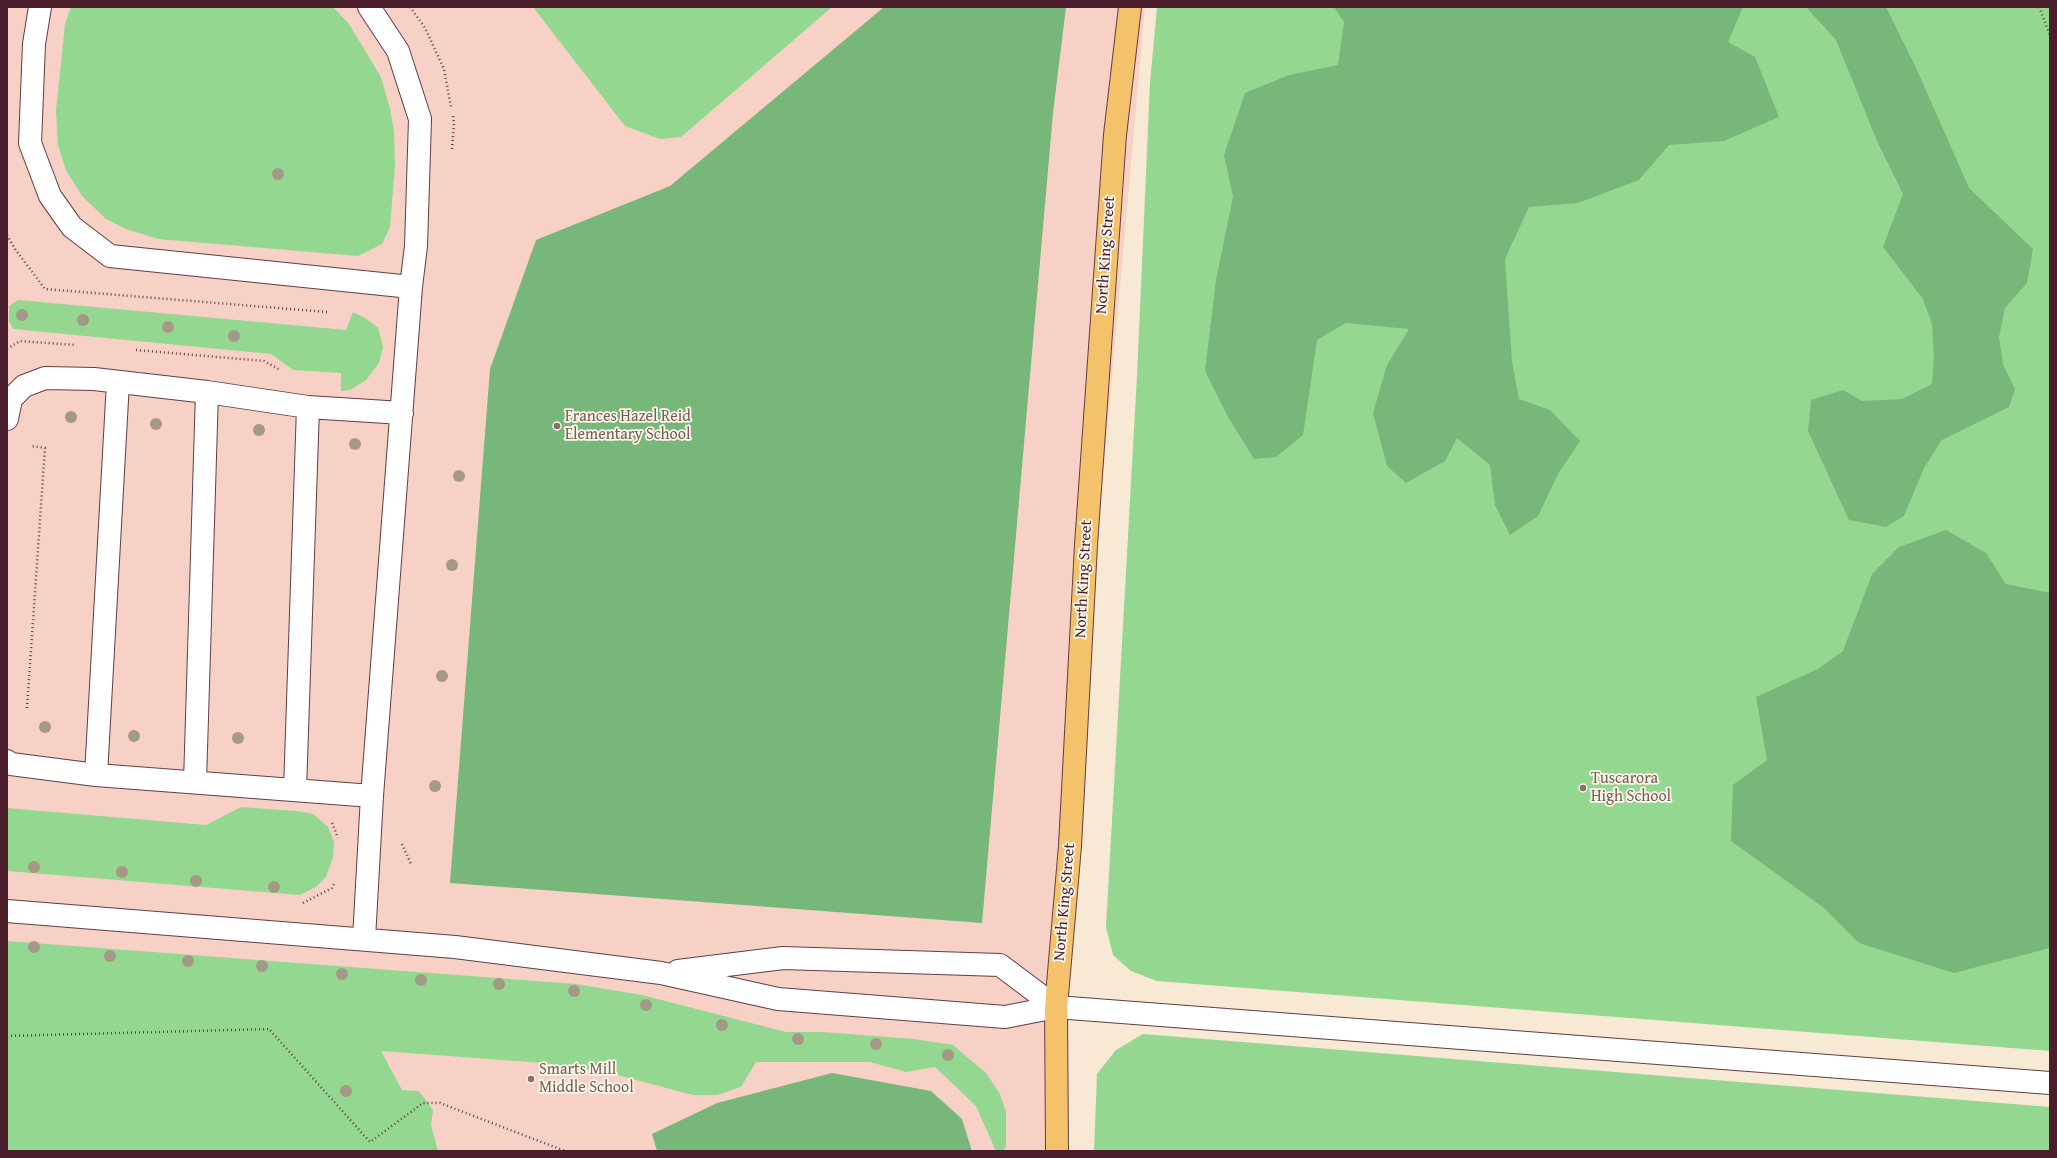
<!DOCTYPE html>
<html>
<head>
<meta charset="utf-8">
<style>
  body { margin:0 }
  #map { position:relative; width:2057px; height:1158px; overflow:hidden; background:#f7e9d3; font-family:"Gentium Book Plus",serif }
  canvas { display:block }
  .frame { position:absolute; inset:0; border:8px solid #4a1f2b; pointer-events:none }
</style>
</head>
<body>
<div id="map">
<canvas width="2057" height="1158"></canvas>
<div class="frame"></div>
</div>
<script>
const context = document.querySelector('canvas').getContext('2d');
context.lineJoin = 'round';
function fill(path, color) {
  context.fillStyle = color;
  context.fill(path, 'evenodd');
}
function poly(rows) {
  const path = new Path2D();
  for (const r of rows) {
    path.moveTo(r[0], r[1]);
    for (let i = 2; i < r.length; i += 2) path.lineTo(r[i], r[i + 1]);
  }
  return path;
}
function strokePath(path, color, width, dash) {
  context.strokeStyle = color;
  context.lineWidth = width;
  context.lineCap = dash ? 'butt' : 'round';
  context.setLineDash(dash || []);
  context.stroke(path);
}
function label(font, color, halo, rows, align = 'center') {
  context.font = font + ' "Gentium Book Plus",serif';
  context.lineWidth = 3.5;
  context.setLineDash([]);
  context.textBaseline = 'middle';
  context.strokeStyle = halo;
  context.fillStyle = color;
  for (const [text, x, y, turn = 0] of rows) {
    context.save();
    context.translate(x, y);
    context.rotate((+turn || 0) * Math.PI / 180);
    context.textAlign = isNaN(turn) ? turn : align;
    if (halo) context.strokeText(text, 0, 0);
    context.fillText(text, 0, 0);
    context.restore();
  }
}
const built = poly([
  [7,7,1145,7,1070,846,1054,1151,7,1151]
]);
const green = poly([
  [71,7,333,7,349,24,381,77,390,109,394,131,395,165,390,227,382,244,358,256,158,239,126,229,106,219,82,196,66,170,58,145,56,111,65,24],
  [533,7,832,7,681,137,660,139,625,126],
  [1157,7,2050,7,2050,1051,1157,981,1131,971,1113,955,1106,927,1137,376,1150,83],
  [18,300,346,330,353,312,365,318,378,328,383,347,379,363,366,380,350,390,341,391,341,373,293,370,271,354,13,329,9,321,9,306],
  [241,807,296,811,313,814,328,827,334,842,333,857,326,877,316,887,300,895,7,871,7,808,206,825],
  [7,941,576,984,642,995,786,1032,822,1032,914,1039,953,1045,986,1073,1000,1094,1006,1112,1006,1146,1004,1151,996,1151,976,1106,935,1067,906,1072,870,1062,756,1062,741,1087,717,1095,693,1095,602,1071,543,1063,381,1051,402,1090,419,1091,433,1110,431,1125,438,1151,7,1151],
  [1143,1034,2050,1107,2050,1151,1094,1151,1097,1074,1116,1050]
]);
const forest = poly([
  [884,7,1066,7,1053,113,982,923,450,883,490,369,536,240,670,186],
  [1334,7,1743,7,1728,42,1755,57,1779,117,1724,141,1669,145,1639,180,1578,203,1529,207,1505,259,1512,362,1519,399,1550,410,1580,441,1558,474,1538,516,1510,535,1495,505,1490,465,1457,438,1445,461,1406,483,1387,466,1373,413,1387,365,1409,329,1346,323,1317,340,1303,435,1276,457,1254,459,1228,417,1205,371,1216,280,1233,197,1224,155,1245,93,1289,75,1338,65,1344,22],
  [1806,7,1886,7,1917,70,1969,188,2033,249,2027,283,2005,308,1999,337,2003,364,2015,389,2009,407,1942,440,1924,468,1904,516,1886,527,1849,520,1808,431,1811,400,1843,390,1862,401,1902,399,1932,384,1934,357,1932,324,1923,299,1883,247,1903,194,1877,141,1836,40],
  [1946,530,1986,553,2006,584,2050,593,2050,948,1954,973,1859,943,1824,908,1731,841,1733,785,1767,760,1756,697,1818,669,1843,651,1872,574,1899,547],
  [832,1073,931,1091,962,1119,972,1151,657,1151,652,1134,717,1103]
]);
const path = poly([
  [410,7,425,28,444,69,451,107],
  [2039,7,2050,35],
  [452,149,454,123,453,116],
  [7,235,15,249,45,289,327,312],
  [7,349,20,341,75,345],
  [136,350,264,361,280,370],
  [27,708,45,448,31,446],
  [332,823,338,838],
  [402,844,411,864],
  [303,903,332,888,335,882],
  [7,1036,269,1029,370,1142,423,1103,440,1103,565,1151]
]);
const service = poly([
  [40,7,34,44,30,143,50,196,72,227,110,256,411,287],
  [7,419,11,399,24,386,45,378,94,379,207,392,308,407,402,413],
  [7,761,11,764,96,775,372,796],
  [96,775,118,382],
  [195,782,207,392],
  [295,790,308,407],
  [7,911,455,947,661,973,778,999,1005,1017,1056,1007,2050,1083],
  [364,939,372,796,411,287,416,246,420,119,398,51,369,7],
  [678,971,783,958,1000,965,1056,1007]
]);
const primary = poly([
  [1057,1151,1056,1007,1070,846,1086,545,1115,135,1130,7]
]);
const trees = [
  [278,174],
  [22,315],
  [83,320],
  [168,327],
  [234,336],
  [71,417],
  [156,424],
  [259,430],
  [355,444],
  [459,476],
  [452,565],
  [442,676],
  [45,727],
  [134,736],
  [238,738],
  [435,786],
  [34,867],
  [122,872],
  [196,881],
  [274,887],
  [34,947],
  [110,956],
  [188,961],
  [262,966],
  [342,974],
  [421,980],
  [499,984],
  [574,991],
  [646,1005],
  [722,1025],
  [798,1039],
  [876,1044],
  [948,1055],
  [346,1091]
];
const markers = [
  [557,426,4,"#8d6e63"],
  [1583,788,4,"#8d6e63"],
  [531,1079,4,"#8d6e63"]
];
const streetNames = [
  ["North King Street",1106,255,-86],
  ["North King Street",1084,579,-87],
  ["North King Street",1065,902,-85]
];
const educationNames = [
  ["Frances Hazel Reid",565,417],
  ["Elementary School",565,435],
  ["Tuscarora",1591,779],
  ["High School",1591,797],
  ["Smarts Mill",539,1070],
  ["Middle School",539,1088]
];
fill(built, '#f7d1c6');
fill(green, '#94d790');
fill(forest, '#77b87a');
strokePath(service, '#643d44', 24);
strokePath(primary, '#643d44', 24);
strokePath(path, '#643d44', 2.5, [1, 3]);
strokePath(service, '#fff', 22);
strokePath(primary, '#f3c26a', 22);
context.fillStyle = '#a49887';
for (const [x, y] of trees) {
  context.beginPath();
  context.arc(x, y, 6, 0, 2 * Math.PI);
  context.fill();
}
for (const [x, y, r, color] of markers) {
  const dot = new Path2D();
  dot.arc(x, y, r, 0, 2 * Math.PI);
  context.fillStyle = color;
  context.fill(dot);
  strokePath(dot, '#fbf7ec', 1.5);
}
label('16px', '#4a1f2b', '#fbf7ec', streetNames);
label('16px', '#785e54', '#fbf7ec', educationNames, 'left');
</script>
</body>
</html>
